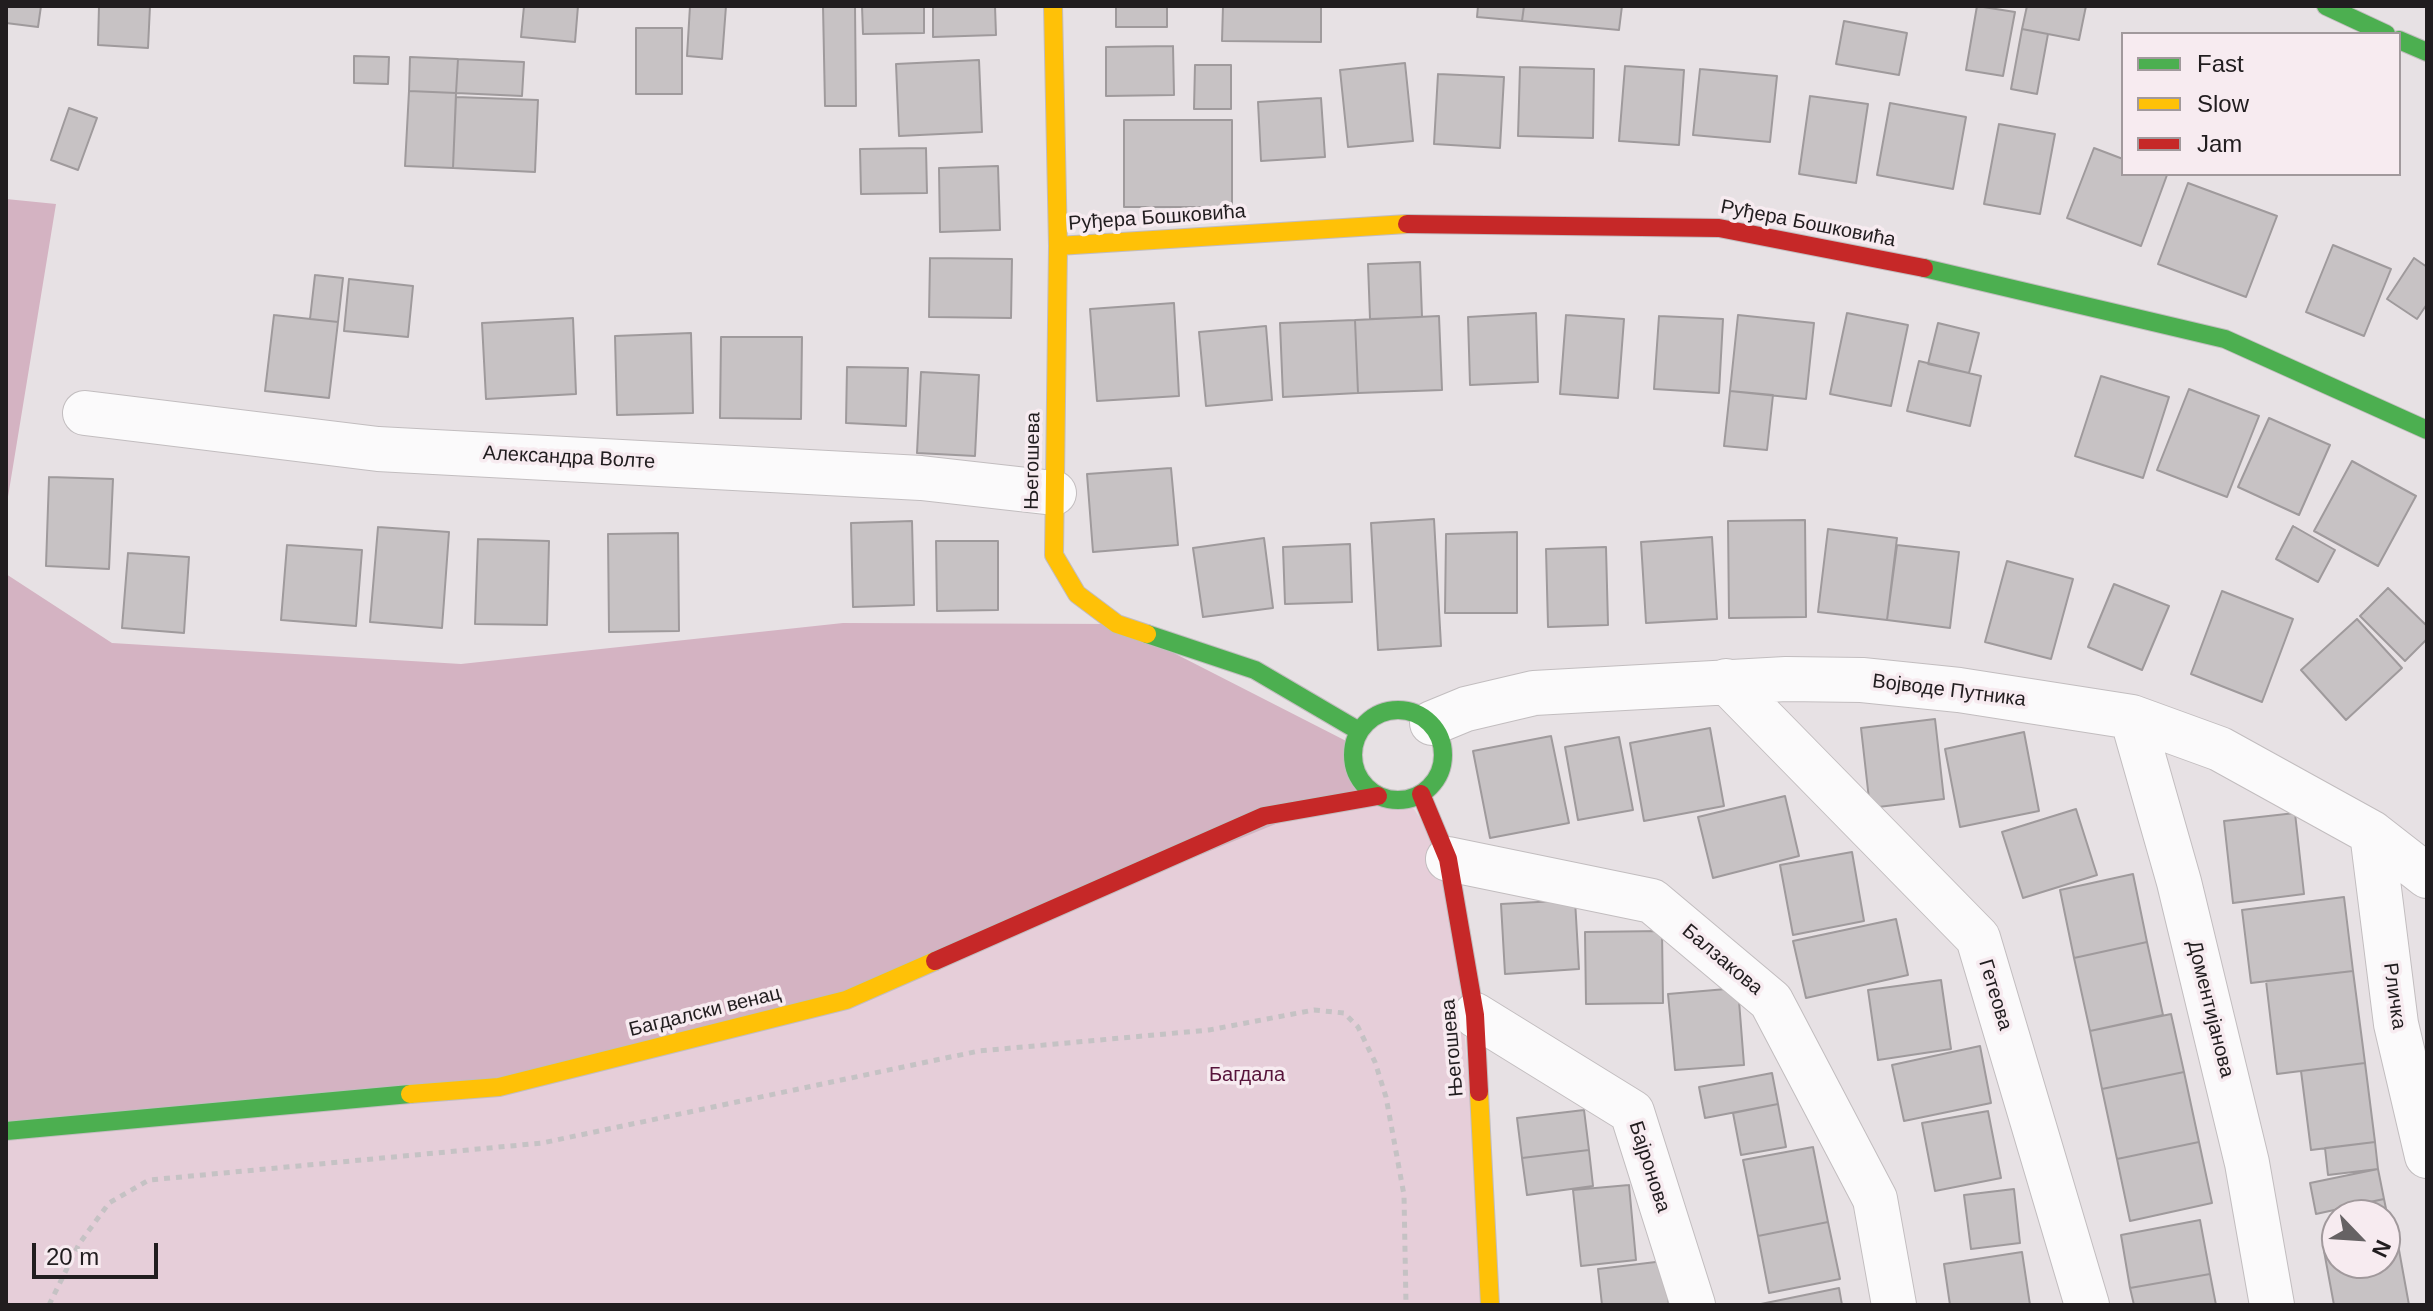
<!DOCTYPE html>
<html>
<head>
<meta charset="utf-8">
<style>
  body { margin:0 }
  #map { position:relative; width:2433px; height:1311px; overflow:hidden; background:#e7e1e4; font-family:Helvetica,sans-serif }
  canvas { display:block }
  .frame { position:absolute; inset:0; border:8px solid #211d1f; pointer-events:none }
  .legend { position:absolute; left:2121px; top:32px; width:280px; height:144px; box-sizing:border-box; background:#f7ebf0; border:2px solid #a1999c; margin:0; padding:10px 14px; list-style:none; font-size:24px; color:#211d1f }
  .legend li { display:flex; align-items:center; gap:16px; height:40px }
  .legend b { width:40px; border:2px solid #a1999c }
  .north { position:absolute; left:2321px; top:1199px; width:80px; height:80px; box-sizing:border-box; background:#f7ebf0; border:2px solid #a1999c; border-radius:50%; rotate:115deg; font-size:22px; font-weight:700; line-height:32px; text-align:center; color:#211d1f }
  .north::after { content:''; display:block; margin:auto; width:28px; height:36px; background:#666264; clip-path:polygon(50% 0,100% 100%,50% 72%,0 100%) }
  .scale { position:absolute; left:32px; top:1243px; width:126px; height:36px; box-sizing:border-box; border:4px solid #211d1f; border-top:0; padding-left:10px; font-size:24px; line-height:28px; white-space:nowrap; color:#211d1f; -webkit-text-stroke:6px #f7ebf0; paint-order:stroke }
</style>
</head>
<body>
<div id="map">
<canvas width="2433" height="1311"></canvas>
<div class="frame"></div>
<ul class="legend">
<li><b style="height:10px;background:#4caf50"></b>Fast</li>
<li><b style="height:10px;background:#ffc107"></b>Slow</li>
<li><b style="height:10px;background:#c62828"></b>Jam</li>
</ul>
<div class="north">N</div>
<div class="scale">20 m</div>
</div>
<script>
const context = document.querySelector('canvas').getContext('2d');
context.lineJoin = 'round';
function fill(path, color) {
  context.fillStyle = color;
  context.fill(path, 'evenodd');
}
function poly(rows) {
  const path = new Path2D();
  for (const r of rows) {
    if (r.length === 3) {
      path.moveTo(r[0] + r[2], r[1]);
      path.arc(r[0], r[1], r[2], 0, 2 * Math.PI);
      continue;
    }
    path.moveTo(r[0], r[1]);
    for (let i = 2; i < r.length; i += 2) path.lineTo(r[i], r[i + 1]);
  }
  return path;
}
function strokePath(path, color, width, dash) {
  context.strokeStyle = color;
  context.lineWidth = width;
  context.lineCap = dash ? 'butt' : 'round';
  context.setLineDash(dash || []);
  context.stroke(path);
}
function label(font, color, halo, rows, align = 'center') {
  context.font = font + ' Helvetica,sans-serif';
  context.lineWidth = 7;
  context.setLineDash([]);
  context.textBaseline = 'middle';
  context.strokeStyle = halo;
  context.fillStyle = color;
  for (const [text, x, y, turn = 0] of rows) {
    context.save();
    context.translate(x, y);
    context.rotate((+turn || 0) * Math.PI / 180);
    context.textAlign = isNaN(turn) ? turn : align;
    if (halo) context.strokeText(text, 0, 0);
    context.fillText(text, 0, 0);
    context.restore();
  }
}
const green = poly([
  [1407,799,1448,859,1490,1305,6,1305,6,1131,1264,816]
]);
const forest = poly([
  [6,199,56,204,6,509],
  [6,574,112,643,461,664,843,623,1117,624,1354,745,1357,774,1366,787,846,1000,499,1087,6,1131]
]);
const building = poly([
  [6,6,41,6,38,27,6,23,6,6],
  [99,6,150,6,148,48,98,45,99,6],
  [524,6,578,6,575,42,521,37,524,6],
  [690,6,726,6,722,59,687,56,690,6],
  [823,6,855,6,856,106,825,106,823,6],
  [862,6,924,6,924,33,863,34,862,6],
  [933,6,995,6,996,35,933,37,933,6],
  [1116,6,1167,6,1167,27,1116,27,1116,6],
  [1223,6,1321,6,1321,42,1222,41,1223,6],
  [1478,6,1524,6,1522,21,1477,17,1478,6],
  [1524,6,1622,6,1619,30,1522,21,1524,6],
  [1977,6,2015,12,2003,76,1966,70,1977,6],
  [2027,6,2086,6,2079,40,2022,29,2027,6],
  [1844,21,1907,33,1899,75,1836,64,1844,21],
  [636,28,682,28,682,94,636,94,636,28],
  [2022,29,2048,34,2037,94,2011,89,2022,29],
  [1173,46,1174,95,1106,96,1106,47,1173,46],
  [354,56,389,57,388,84,354,83,354,56],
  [410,57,458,59,456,93,409,91,410,57],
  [458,59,524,62,522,96,456,93,458,59],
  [979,60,982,132,899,136,896,64,979,60],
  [1405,63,1413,141,1348,147,1340,70,1405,63],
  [1195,65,1231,65,1231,109,1194,109,1195,65],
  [1625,66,1684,70,1679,145,1619,141,1625,66],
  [1520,67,1594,69,1593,138,1518,136,1520,67],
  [1700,69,1777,76,1770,142,1693,135,1700,69],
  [1438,74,1504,77,1500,148,1434,144,1438,74],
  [409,91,456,93,453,168,405,166,409,91],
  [1810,96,1868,104,1856,183,1799,174,1810,96],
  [456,97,538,100,535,172,453,168,456,97],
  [1321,98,1325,157,1261,161,1258,102,1321,98],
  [1890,103,1966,117,1953,189,1877,175,1890,103],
  [69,108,97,118,78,170,51,160,69,108],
  [1124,120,1232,120,1232,207,1124,207,1124,120],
  [1999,124,2055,134,2040,214,1984,204,1999,124],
  [926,148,927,193,861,194,860,149,926,148],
  [2094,148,2123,159,2123,174,2167,175,2141,246,2067,218,2094,148],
  [998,166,1000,230,940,232,939,168,998,166],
  [2188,183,2277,216,2246,297,2158,264,2188,183],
  [2333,245,2391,269,2364,336,2306,312,2333,245],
  [930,258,1012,259,1011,318,929,317,930,258],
  [2414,258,2427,267,2427,304,2417,319,2387,299,2414,258],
  [1420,262,1422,317,1370,319,1368,264,1420,262],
  [315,275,343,278,338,322,310,319,315,275],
  [349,279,413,286,408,337,344,331,349,279],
  [1174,303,1179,396,1097,401,1090,309,1174,303],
  [1536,313,1538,382,1470,385,1468,317,1536,313],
  [1847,313,1908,325,1891,406,1830,394,1847,313],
  [274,315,338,322,329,398,265,391,274,315],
  [1566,315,1624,319,1618,398,1560,394,1566,315],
  [1738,315,1814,323,1806,399,1730,391,1738,315],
  [1439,316,1442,390,1358,393,1355,320,1439,316],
  [1659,316,1723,319,1719,393,1654,389,1659,316],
  [573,318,576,394,486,399,482,323,573,318],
  [1355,320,1358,393,1283,397,1280,323,1355,320],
  [1938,323,1979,333,1969,373,1928,364,1938,323],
  [1266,326,1272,400,1206,406,1199,332,1266,326],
  [691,333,693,413,617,415,615,336,691,333],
  [721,337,802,337,801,419,720,418,721,337],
  [1919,361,1981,376,1970,426,1907,411,1919,361],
  [847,367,908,368,906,426,846,423,847,367],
  [921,372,979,375,975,456,917,453,921,372],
  [2101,376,2169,397,2143,478,2075,456,2101,376],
  [2189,389,2259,416,2227,497,2157,470,2189,389],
  [1730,391,1773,395,1767,450,1724,446,1730,391],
  [2269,418,2330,445,2299,515,2238,487,2269,418],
  [2352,461,2416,496,2378,566,2314,531,2352,461],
  [1171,468,1178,545,1093,552,1087,474,1171,468],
  [49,477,113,479,109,569,46,566,49,477],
  [1434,519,1441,646,1378,650,1371,523,1434,519],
  [1805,520,1806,617,1729,618,1728,521,1805,520],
  [912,521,914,605,853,607,851,523,912,521],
  [2293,526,2335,550,2318,582,2276,559,2293,526],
  [378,527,449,532,442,628,370,622,378,527],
  [1828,529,1897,538,1887,620,1818,612,1828,529],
  [1517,532,1517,613,1445,613,1446,534,1517,532],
  [678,533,679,631,609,632,608,534,678,533],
  [1712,537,1717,619,1646,623,1641,542,1712,537],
  [1264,538,1273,608,1203,617,1193,548,1264,538],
  [478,539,549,541,547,625,475,624,478,539],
  [936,541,998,541,998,610,937,611,936,541],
  [1350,544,1352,602,1285,604,1283,547,1350,544],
  [287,545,362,550,356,626,281,620,287,545],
  [1897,545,1959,552,1950,628,1887,620,1897,545],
  [1606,547,1608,625,1548,627,1546,549,1606,547],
  [128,553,189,557,184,633,122,628,128,553],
  [2007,561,2073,579,2051,659,1985,642,2007,561],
  [2114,584,2169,606,2142,670,2088,647,2114,584],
  [2388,588,2427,626,2427,639,2405,661,2360,616,2388,588],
  [2222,591,2293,619,2262,702,2191,674,2222,591],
  [2357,619,2402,668,2346,720,2301,670,2357,619],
  [1935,719,1944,799,1870,808,1861,728,1935,719],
  [1710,728,1724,806,1644,821,1630,743,1710,728],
  [2024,732,2039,811,1960,827,1945,749,2024,732],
  [1551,736,1569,823,1490,838,1473,751,1551,736],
  [1619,737,1633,810,1578,820,1565,747,1619,737],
  [1785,796,1799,856,1713,878,1698,817,1785,796],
  [2076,809,2097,875,2023,898,2002,832,2076,809],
  [2295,813,2304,894,2233,903,2224,821,2295,813],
  [1852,852,1864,921,1793,935,1780,865,1852,852],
  [2133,874,2147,942,2074,958,2060,890,2133,874],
  [2344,897,2353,971,2251,983,2242,910,2344,897],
  [1575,900,1579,969,1505,974,1501,904,1575,900],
  [1896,919,1908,975,1806,998,1793,941,1896,919],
  [1662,931,1663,1003,1586,1004,1585,932,1662,931],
  [2147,942,2163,1015,2090,1031,2074,958,2147,942],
  [2353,971,2365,1063,2277,1074,2266,981,2353,971],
  [1941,980,1951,1049,1878,1060,1868,990,1941,980],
  [1738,988,1744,1065,1675,1070,1668,994,1738,988],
  [2171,1014,2184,1072,2102,1089,2090,1031,2171,1014],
  [1980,1046,1991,1103,1904,1121,1892,1065,1980,1046],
  [2365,1063,2375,1142,2311,1150,2301,1071,2365,1063],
  [2184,1072,2199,1142,2117,1159,2102,1089,2184,1072],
  [1772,1073,1778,1104,1705,1118,1699,1087,1772,1073],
  [1778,1104,1786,1147,1741,1155,1733,1113,1778,1104],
  [1584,1110,1589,1150,1522,1158,1517,1118,1584,1110],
  [1988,1111,2001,1178,1935,1191,1922,1123,1988,1111],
  [2199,1142,2212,1203,2130,1221,2117,1159,2199,1142],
  [2375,1142,2378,1169,2328,1175,2325,1148,2375,1142],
  [1813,1147,1828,1222,1758,1236,1743,1160,1813,1147],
  [1589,1150,1593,1186,1527,1195,1522,1158,1589,1150],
  [2378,1169,2384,1199,2316,1214,2310,1183,2378,1169],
  [1629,1185,1636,1260,1581,1266,1573,1190,1629,1185],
  [2014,1189,2020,1243,1971,1249,1964,1195,2014,1189],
  [2384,1199,2391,1233,2385,1235,2385,1215,2337,1215,2336,1209,2384,1199],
  [2200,1220,2210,1274,2130,1288,2121,1235,2200,1220],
  [1828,1222,1840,1279,1769,1293,1758,1236,1828,1222],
  [2397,1239,2409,1305,2334,1305,2324,1251,2337,1249,2337,1263,2385,1263,2385,1241,2397,1239],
  [2022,1252,2030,1305,1950,1305,1944,1264,2022,1252],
  [1664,1261,1669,1305,1602,1305,1598,1269,1664,1261],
  [2210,1274,2216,1305,2134,1305,2130,1288,2210,1274],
  [1839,1288,1842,1305,1756,1305,1839,1288]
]);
const path = poly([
  [49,1305,79,1244,109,1203,149,1180,542,1143,979,1051,1209,1030,1314,1010,1344,1013,1358,1027,1375,1062,1386,1097,1404,1195,1406,1305]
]);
const street = poly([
  [85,413,378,449,921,478,1054,493],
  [1726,681,1978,938,2087,1305],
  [2132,717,2179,882,2247,1163,2272,1305],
  [1432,723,1466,709,1534,693,1786,679,1862,680,1959,690,2132,717,2220,749,2372,833,2427,876],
  [2372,833,2396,1024,2427,1156],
  [1448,859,1652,901,1771,1001,1875,1199,1894,1305],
  [1475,1015,1632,1112,1693,1305]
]);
const fast = poly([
  [2326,6,2386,34],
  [2399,40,2427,52],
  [1924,268,2225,339,2427,430],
  [1147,634,1255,670,1359,731],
  [1398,755,45],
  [6,1131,410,1094]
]);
const slow = poly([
  [1053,6,1058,246,1054,555,1077,594,1117,624,1147,634],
  [1058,246,1407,224],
  [1479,1092,1490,1305],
  [410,1094,499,1087,846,1000,935,961]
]);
const jam = poly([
  [1407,224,1719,228,1924,268],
  [1421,794,1448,859,1475,1015,1479,1092],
  [935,961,1264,816,1378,796]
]);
const streetNames = [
  ["Руђера Бошковића",1157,218,-4],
  ["Руђера Бошковића",1808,224,11],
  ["Александра Волте",569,458,3],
  ["Његошева",1033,461,-89],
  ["Војводе Путника",1949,691,7],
  ["Балзакова",1722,960,40],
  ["Гетеова",1995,995,73],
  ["Рличка",2394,996,82],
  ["Доментијанова",2210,1009,76],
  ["Багдалски венац",705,1012,-14],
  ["Његошева",1453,1048,-95],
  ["Бајронова",1649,1167,72]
];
const parkNames = [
  ["Багдала",1247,1075]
];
fill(green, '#e6ced9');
fill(forest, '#d4b3c2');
fill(building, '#c7c2c4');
strokePath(building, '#9f9a9c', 2);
strokePath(street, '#c2bdbf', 46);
strokePath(fast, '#c2bdbf', 20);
strokePath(slow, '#c2bdbf', 20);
strokePath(jam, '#c2bdbf', 20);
strokePath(path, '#c5c2c4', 5, [6, 6]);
strokePath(street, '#fbfafb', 44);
strokePath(fast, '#4caf50', 18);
strokePath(slow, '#ffc107', 18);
strokePath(jam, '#c62828', 18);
label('20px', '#211d1f', '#f7ebf0', streetNames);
label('20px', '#57143b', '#f7ebf0', parkNames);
</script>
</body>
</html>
